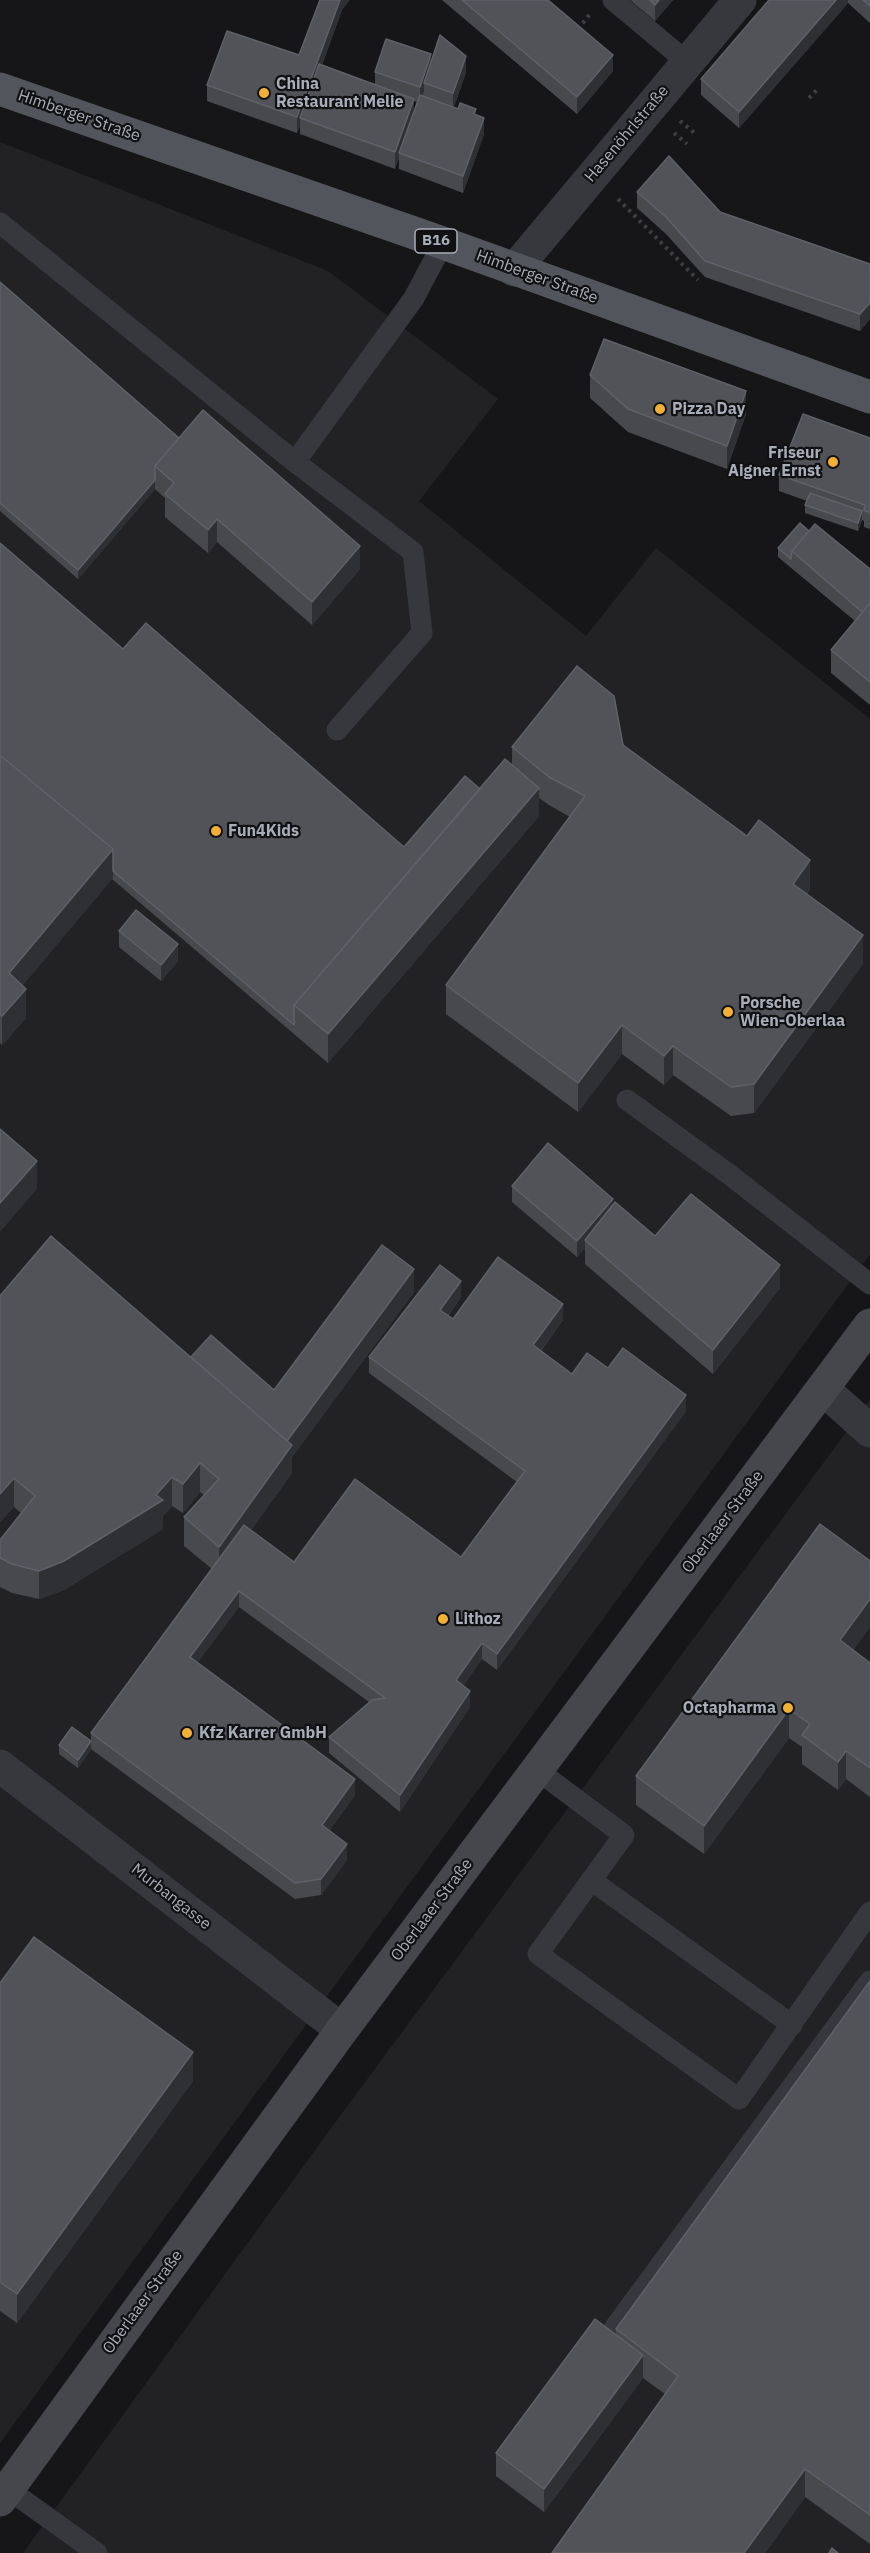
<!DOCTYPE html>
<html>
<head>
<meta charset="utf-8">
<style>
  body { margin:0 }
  canvas { display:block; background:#161618 }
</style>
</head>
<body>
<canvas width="870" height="2553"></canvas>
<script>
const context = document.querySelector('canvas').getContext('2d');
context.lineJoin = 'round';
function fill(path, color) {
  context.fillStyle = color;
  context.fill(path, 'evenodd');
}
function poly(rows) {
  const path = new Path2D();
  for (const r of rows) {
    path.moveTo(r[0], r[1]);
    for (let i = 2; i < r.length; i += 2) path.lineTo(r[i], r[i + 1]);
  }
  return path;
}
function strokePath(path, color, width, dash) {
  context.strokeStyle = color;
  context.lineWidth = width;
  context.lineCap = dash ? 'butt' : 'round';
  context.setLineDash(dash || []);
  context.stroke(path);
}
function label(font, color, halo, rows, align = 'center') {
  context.font = font + ' "IBM Plex Sans",sans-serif';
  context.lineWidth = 4.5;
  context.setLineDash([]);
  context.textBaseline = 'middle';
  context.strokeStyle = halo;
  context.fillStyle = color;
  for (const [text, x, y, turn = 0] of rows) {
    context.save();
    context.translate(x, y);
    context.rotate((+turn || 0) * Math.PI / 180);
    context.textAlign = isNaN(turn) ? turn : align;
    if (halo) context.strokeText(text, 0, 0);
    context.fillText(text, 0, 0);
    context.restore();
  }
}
const built = poly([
  [0,142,328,271,498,399,419,501,586,636,656,548,870,719,870,1254,0,2443],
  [870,1400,870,2553,23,2553,326,2135]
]);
const path = poly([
  [578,29,590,14],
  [809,98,818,89],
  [680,121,696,134],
  [674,133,687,144],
  [618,199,698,280]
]);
const service = poly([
  [613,0,687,62],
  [0,223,295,462,414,298,443,243],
  [295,462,413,552,422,633,337,730],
  [627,1100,730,1175,870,1284],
  [537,1770,624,1835,538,1954,739,2099,870,1912],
  [591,1880,792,2025],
  [615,2327,870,1981],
  [8,2489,97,2553]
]);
const minor = poly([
  [514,270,740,0],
  [823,1389,870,1431],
  [0,1766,342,2030]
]);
const secondary = poly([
  [0,2500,342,2030,870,1325]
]);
const primary = poly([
  [0,89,443,243,870,397]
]);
const wall = poly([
  [442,0,548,0,613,71,577,114],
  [630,0,673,0,655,21],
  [769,0,870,0,870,23,848,3,739,128,701,95,701,79],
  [342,10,322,65,375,85,375,72,431,63,466,72,454,107,476,115,484,134,463,193,399,169,399,158,395,169,300,134,300,126,297,133,207,101,207,85,299,55],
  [414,101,417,102,414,110],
  [637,192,720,212,870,264,870,319,860,331,705,277,666,234,637,208],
  [0,282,179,438,360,569,312,625,217,542,208,553,165,517,165,498,155,489,78,579,0,511],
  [590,375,746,414,727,469,628,432,590,398],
  [870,438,870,529,864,527,864,521,862,520,858,531,805,513,805,505,807,501,779,491,779,475],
  [809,531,870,569,870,705,831,673,831,650,855,621,778,557,778,548],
  [0,543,123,649,404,847,512,764,512,747,623,745,810,889,807,894,863,964,754,1113,731,1116,673,1075,664,1085,622,1054,578,1112,446,1014,446,985,570,817,549,805,539,798,539,816,328,1063,112,879,22,985,26,1018,2,1045,0,1043],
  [119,931,178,961,161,981,119,947],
  [512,1186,613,1204,655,1236,780,1288,713,1374,585,1264,585,1248,577,1257,512,1202],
  [414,1292,292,1457,292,1473,251,1530,294,1562,461,1557,517,1482,369,1373,369,1357,461,1297,448,1316,453,1319,563,1320,541,1351,572,1374,608,1368,686,1411,497,1670,482,1659,463,1686,470,1707,400,1812,329,1753,329,1737,369,1702,239,1607,197,1663,355,1795,329,1831,347,1860,321,1895,295,1899,91,1749,78,1768,59,1754,59,1745,91,1741,91,1733,212,1569,184,1546,184,1517,204,1495,200,1492,183,1513,172,1506,163,1516,163,1529,64,1590,39,1599,12,1593,0,1587,0,1540,21,1513,14,1507,0,1522,0,1296,191,1357,274,1390],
  [870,1561,870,1627,853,1650,870,1663,870,1797,846,1779,838,1790,802,1764,802,1747,789,1738,704,1854,636,1805,636,1776],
  [870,1981,870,2544,805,2497,765,2553,552,2553,665,2394,643,2378,544,2512,496,2476,496,2453,616,2335,616,2329],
  [0,1983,193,2081,17,2323,0,2311]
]);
const shadedWall = poly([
  [340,0,350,0,342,10,302,119,300,118,300,126,297,133,297,117],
  [659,0,673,0,655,21,655,5],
  [836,0,848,0,848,3,739,128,739,112],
  [431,54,431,70,424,83,424,91,420,103,420,87],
  [613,55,613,71,577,114,577,97],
  [466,56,466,72,453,110,453,93],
  [414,99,414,116,399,153,399,158,395,169,395,152],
  [484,118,484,134,463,193,463,176],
  [870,303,870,319,860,331,860,314],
  [746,391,746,414,727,469,727,446],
  [155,480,155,489,78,579,78,570],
  [862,511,862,520,858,531,858,523],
  [217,519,217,542,208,553,208,530],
  [360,546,360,569,312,625,312,602],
  [539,788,539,816,328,1063,328,1034],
  [113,849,113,878,9,1002,9,973],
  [810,860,810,889,793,912,793,884],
  [863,935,863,964,754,1113,754,1084],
  [178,944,178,961,161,981,161,965],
  [26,989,26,1018,2,1045,2,1016],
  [622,1025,622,1054,578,1112,578,1083],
  [673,1046,673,1075,664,1085,664,1056],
  [37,1161,37,1189,0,1232,0,1203],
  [613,1199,613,1215,585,1240,585,1248,577,1257,577,1241],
  [780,1265,780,1288,713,1374,713,1350],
  [414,1269,414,1292,292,1457,292,1473,219,1576,219,1547,284,1444],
  [461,1281,461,1297,440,1326,440,1310],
  [563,1304,563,1320,533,1361,533,1345],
  [686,1395,686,1411,497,1670,497,1654],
  [200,1463,200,1492,183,1513,183,1484],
  [172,1477,172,1506,163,1516,163,1529,64,1590,39,1599,39,1571,156,1495],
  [14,1478,14,1507,0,1522,0,1494],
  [239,1591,239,1607,190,1673,190,1657],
  [870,1599,870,1627,840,1669,840,1640],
  [482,1643,482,1659,456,1696,456,1680],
  [470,1691,470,1707,400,1812,400,1795],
  [789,1709,789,1738,704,1854,704,1826],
  [91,1741,91,1749,78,1768,78,1760],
  [846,1751,846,1779,838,1790,838,1762],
  [355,1779,355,1795,322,1841,322,1825],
  [347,1844,347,1860,321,1895,321,1879],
  [193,2052,193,2081,17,2323,17,2294],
  [643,2355,643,2378,544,2512,544,2489],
  [805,2469,805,2497,765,2553,744,2553]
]);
const building = poly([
  [320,0,340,0,297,117,207,85,227,31,299,55,320,0],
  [462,0,548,0,613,55,577,97,462,0],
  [650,0,659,0,655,5,650,0],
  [769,0,836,0,739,112,701,79,769,0],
  [863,0,870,0,870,6,863,0],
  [440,35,466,56,453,93,424,83,440,35],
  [386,39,431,54,420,87,375,72,386,39],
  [319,64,414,99,395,152,300,118,319,64],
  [420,95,458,109,460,103,476,109,474,114,484,118,463,176,399,153,420,95],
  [669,156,720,212,870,264,870,303,860,314,705,261,666,217,637,192,669,156],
  [0,282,179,438,155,466,155,480,78,570,0,503,0,282],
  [604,339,746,391,727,446,628,409,590,375,604,339],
  [203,410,360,546,312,602,217,519,208,530,165,494,174,483,155,466,203,410],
  [803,414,870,438,870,513,864,510,865,505,779,475,803,414],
  [810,493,862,511,858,523,805,505,810,493],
  [800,523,809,531,792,551,791,559,778,548,800,523],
  [815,524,870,569,870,603,862,612,792,551,815,524],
  [0,543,123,649,146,623,404,847,465,776,480,789,294,1005,294,1025,113,871,113,849,0,755,0,543],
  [870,603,870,682,831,650,870,603],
  [577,666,614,696,623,745,747,836,759,820,810,860,793,884,863,935,754,1084,731,1087,673,1046,664,1056,622,1025,578,1083,446,985,585,796,549,777,512,747,577,666],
  [0,755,113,849,9,973,26,989,2,1016,0,1014,0,755],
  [505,759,539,788,328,1034,294,1005,505,759],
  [136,910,178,944,161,965,119,931,136,910],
  [0,1129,37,1161,0,1203,0,1129],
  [548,1143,613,1199,577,1241,512,1186,548,1143],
  [691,1194,780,1265,713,1350,585,1240,615,1202,655,1236,691,1194],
  [51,1236,292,1445,219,1547,184,1517,219,1479,200,1463,183,1484,172,1477,156,1495,163,1500,64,1561,39,1571,12,1564,0,1558,0,1540,35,1496,14,1478,0,1494,0,1296,51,1236],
  [382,1245,414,1269,287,1441,191,1357,211,1335,274,1390,382,1245],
  [498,1257,563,1304,533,1345,572,1374,587,1353,608,1368,623,1348,686,1395,497,1654,482,1643,456,1680,470,1691,400,1795,329,1737,372,1700,385,1698,239,1591,190,1657,355,1779,322,1825,347,1844,321,1879,295,1883,91,1733,244,1525,294,1562,355,1479,461,1557,525,1471,369,1357,440,1265,461,1281,440,1310,453,1319,498,1257],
  [820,1524,870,1561,870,1599,840,1640,870,1663,870,1768,846,1751,838,1762,802,1735,810,1724,789,1709,704,1826,636,1776,820,1524],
  [72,1727,91,1741,78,1760,59,1745,72,1727],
  [34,1937,193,2052,17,2294,0,2282,0,1983,34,1937],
  [870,1981,870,2515,805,2469,744,2553,552,2553,678,2376,616,2329,870,1981],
  [595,2319,643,2355,544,2489,496,2453,595,2319],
  [832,2548,838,2553,829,2553,832,2548]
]);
const markers = [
  [264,93,6,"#f2b134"],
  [660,409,6,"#f2b134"],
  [833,462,6,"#f2b134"],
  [216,831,6,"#f2b134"],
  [728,1012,6,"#f2b134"],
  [443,1619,6,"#f2b134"],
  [788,1708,6,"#f2b134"],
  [187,1733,6,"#f2b134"]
];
const shields = [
  [436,241,42]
];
const shieldNames = [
  ["B16",436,241]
];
const poiNames = [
  ["China",276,84],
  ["Restaurant Melie",276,102],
  ["Pizza Day",672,409],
  ["Friseur",821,453,"right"],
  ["Aigner Ernst",821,471,"right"],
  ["Fun4Kids",228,831],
  ["Porsche",740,1003],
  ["Wien-Oberlaa",740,1021],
  ["Lithoz",455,1619],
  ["Octapharma",776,1708,"right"],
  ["Kfz Karrer GmbH",199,1733]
];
const streetNames = [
  ["Himberger Straße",79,116,19],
  ["Hasenöhrlstraße",627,134,-50],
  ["Himberger Straße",537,277,20],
  ["Oberlaaer Straße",723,1522,-53],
  ["Murbangasse",171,1897,38],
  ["Oberlaaer Straße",432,1910,-53],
  ["Oberlaaer Straße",143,2302,-54]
];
fill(built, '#222225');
strokePath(path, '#3d3f44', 4, [3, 4.5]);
strokePath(service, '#37383d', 21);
strokePath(minor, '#37383d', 33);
strokePath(secondary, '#45474d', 33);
strokePath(primary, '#53555c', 33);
fill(wall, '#47494d');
fill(shadedWall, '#2f3033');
fill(building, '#525359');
strokePath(building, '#5f6168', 1.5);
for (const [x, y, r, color] of markers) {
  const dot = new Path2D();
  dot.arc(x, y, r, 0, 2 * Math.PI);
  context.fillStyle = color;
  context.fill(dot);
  strokePath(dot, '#111113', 2);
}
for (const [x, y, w] of shields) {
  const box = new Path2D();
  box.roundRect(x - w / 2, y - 12, w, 24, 4.5);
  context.fillStyle = '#111113';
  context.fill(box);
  strokePath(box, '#a8adb8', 1.5);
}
label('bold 15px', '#a8adb8', null, shieldNames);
label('bold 16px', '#a8adb8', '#111113', poiNames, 'left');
label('16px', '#a8adb8', '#111113', streetNames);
</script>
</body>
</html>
